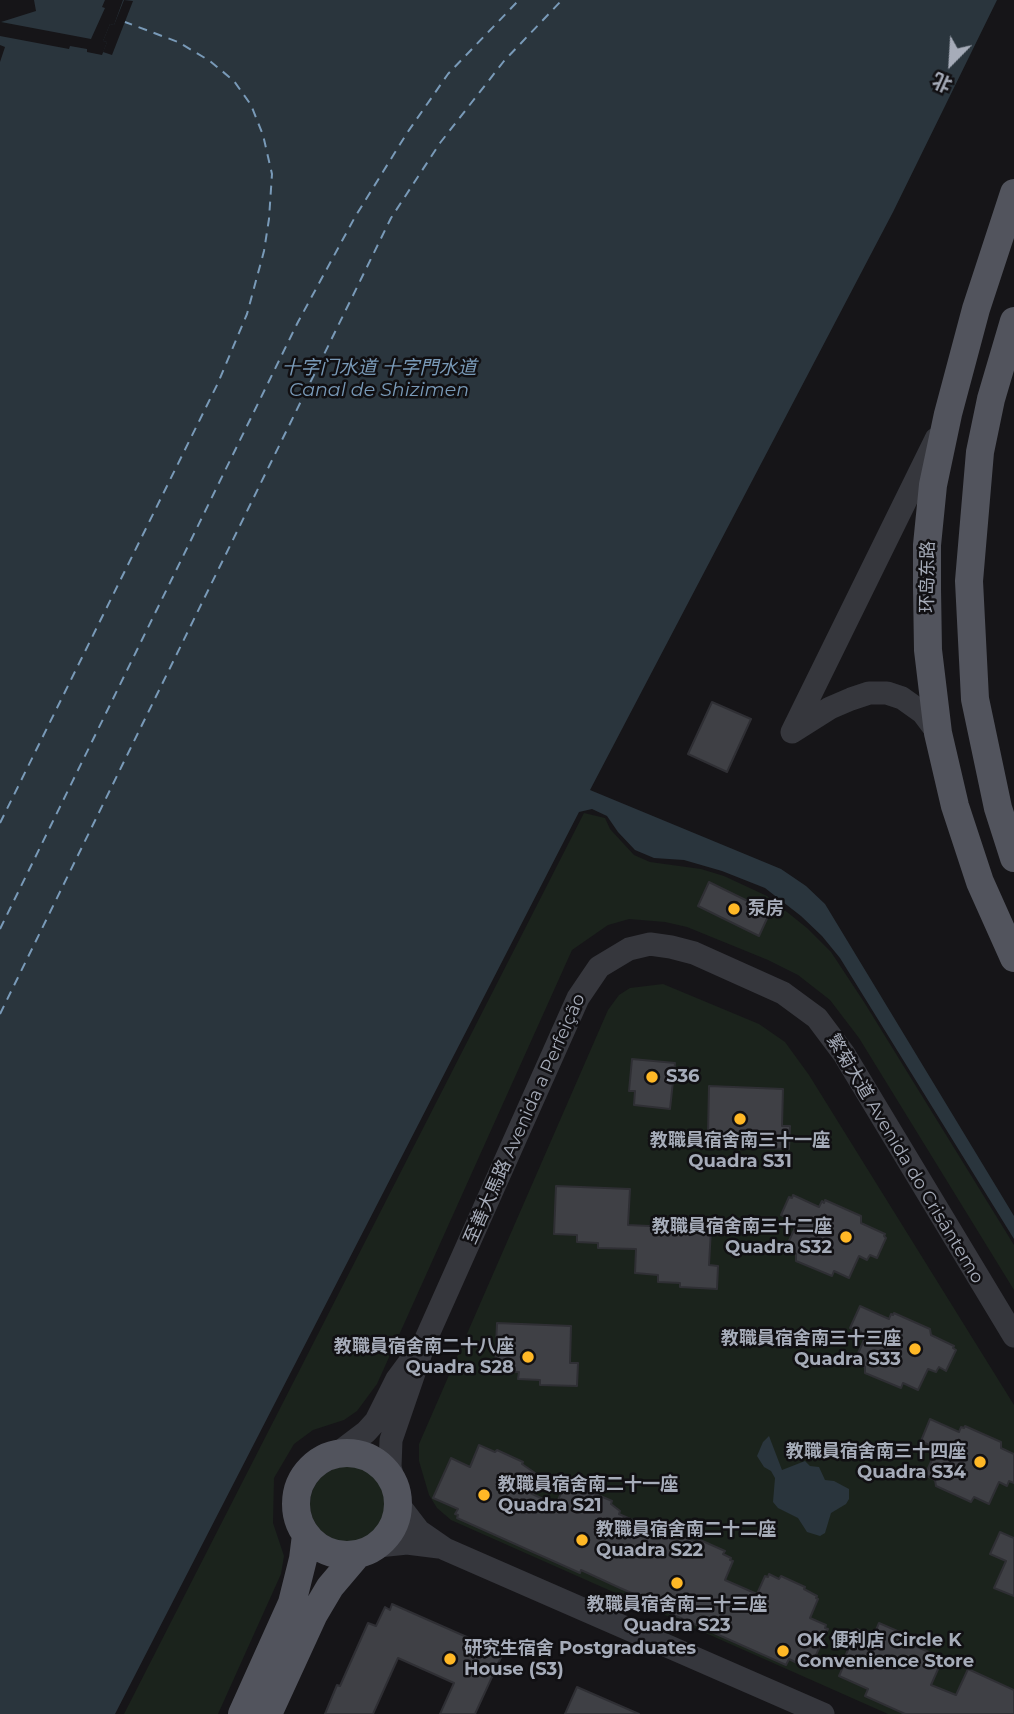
<!DOCTYPE html>
<html>
<head>
<meta charset="utf-8">
<style>
  body { margin:0 }
  #map { position:relative; width:1014px; height:1714px; overflow:hidden; background:#161518; font-family:Montserrat,"Noto Sans SC",sans-serif }
  canvas { display:block }
  .north { position:absolute; left:916px; top:28px; width:70px; height:70px; -webkit-text-stroke:5px #111013; paint-order:stroke; rotate:204deg; font-size:19px; font-weight:700; line-height:28px; text-align:center; color:#a6acb9 }
  .north::after { content:''; display:block; margin:auto; width:24px; height:32px; background:#a6acb9; clip-path:polygon(50% 0,100% 100%,50% 72%,0 100%) }
</style>
</head>
<body>
<div id="map">
<canvas width="1014" height="1714"></canvas>
<div class="north">北</div>
</div>
<script>
const context = document.querySelector('canvas').getContext('2d');
context.lineJoin = 'round';
function fill(path, color) {
  context.fillStyle = color;
  context.fill(path, 'evenodd');
}
function poly(rows) {
  const path = new Path2D();
  for (const r of rows) {
    if (r.length === 3) {
      path.moveTo(r[0] + r[2], r[1]);
      path.arc(r[0], r[1], r[2], 0, 2 * Math.PI);
      continue;
    }
    path.moveTo(r[0], r[1]);
    for (let i = 2; i < r.length; i += 2) path.lineTo(r[i], r[i + 1]);
  }
  return path;
}
function strokePath(path, color, width, dash) {
  context.strokeStyle = color;
  context.lineWidth = width;
  context.lineCap = dash ? 'butt' : 'round';
  context.setLineDash(dash || []);
  context.stroke(path);
}
function label(font, color, halo, rows, align = 'center') {
  context.font = font + ' Montserrat,"Noto Sans SC",sans-serif';
  context.lineWidth = 5;
  context.setLineDash([]);
  context.textBaseline = 'middle';
  context.strokeStyle = halo;
  context.fillStyle = color;
  for (const [text, x, y, turn = 0] of rows) {
    context.save();
    context.translate(x, y);
    context.rotate((+turn || 0) * Math.PI / 180);
    context.textAlign = isNaN(turn) ? turn : align;
    if (halo) context.strokeText(text, 0, 0);
    context.fillText(text, 0, 0);
    context.restore();
  }
}
const green = poly([
  [584,813,605,818,610,829,634,855,650,862,701,869,724,876,767,896,807,928,831,952,864,1002,1014,1245,1014,1290,859,1038,830,1000,798,975,768,960,687,927,665,922,629,919,608,925,572,950,377,1384,357,1411,344,1420,313,1430,294,1444,274,1478,273,1523,284,1556,281,1574,218,1714,124,1714],
  [663,984,759,1024,785,1042,809,1075,1014,1405,1014,1714,888,1714,451,1520,437,1508,429,1495,419,1461,419,1444,608,1010,619,995,630,988],
  [348,1504,38]
]);
const water = poly([
  [34,0,105,0,102,7,105,8,91,39,1,22,36,11],
  [123,0,997,0,893,212,590,790,781,869,806,886,825,904,1014,1216,1014,1239,840,958,822,936,801,916,765,888,722,871,684,860,654,858,635,850,618,832,607,816,592,809,579,812,115,1714,0,1714,0,62,5,47,0,45,0,36,69,49,70,46,87,49,87,52,102,55,107,42,103,41,110,24,114,25],
  [769,1436,782,1470,805,1461,810,1466,819,1467,825,1480,834,1481,849,1489,849,1499,846,1504,831,1513,825,1533,820,1536,807,1532,798,1518,778,1508,773,1502,775,1478,771,1471,764,1467,757,1456,763,1442]
]);
const pier = poly([
  [124,0,133,1,112,55,103,52,107,42,103,41,110,24,114,25]
]);
const ferry = poly([
  [0,823,218,383,247,314,264,251,269,219,272,174,263,135,251,105,234,81,210,61,178,42,125,22],
  [0,929,298,322,355,217,407,133,448,74,519,0],
  [0,1014,391,218,440,143,504,61,562,0]
]);
const building = poly([
  [712,702,751,719,727,772,688,754,712,702],
  [709,882,770,912,759,936,698,906,709,882],
  [632,1059,675,1063,670,1109,634,1105,635,1091,629,1091,632,1059],
  [709,1086,783,1089,782,1126,790,1126,789,1149,752,1148,752,1143,730,1142,731,1135,708,1134,709,1086],
  [556,1186,630,1189,628,1225,711,1229,709,1265,718,1266,717,1289,680,1287,680,1283,658,1282,658,1275,635,1273,636,1249,598,1248,598,1243,577,1242,577,1235,554,1234,556,1186],
  [793,1195,819,1207,822,1201,824,1203,825,1200,861,1216,861,1223,885,1234,884,1236,886,1238,877,1258,870,1255,867,1260,859,1256,849,1278,834,1271,832,1276,796,1261,796,1254,785,1249,795,1228,789,1225,792,1220,781,1215,789,1197,792,1198,793,1195],
  [860,1306,889,1319,891,1314,893,1315,894,1313,930,1329,931,1335,954,1346,953,1348,956,1350,946,1371,939,1367,936,1372,928,1369,918,1390,903,1383,901,1388,865,1373,865,1367,854,1362,864,1340,859,1337,861,1332,850,1328,860,1306],
  [497,1323,571,1326,570,1363,578,1363,577,1386,540,1385,540,1380,518,1379,519,1372,495,1371,497,1323],
  [930,1419,959,1432,961,1427,964,1428,965,1426,1001,1442,1001,1448,1014,1454,1014,1483,1009,1481,1007,1486,999,1482,989,1504,974,1497,971,1502,936,1486,935,1480,925,1475,935,1453,929,1451,931,1446,921,1441,930,1419],
  [479,1445,495,1452,497,1450,523,1462,522,1464,535,1473,526,1491,556,1505,564,1486,567,1487,568,1485,581,1491,582,1488,612,1501,611,1504,620,1511,619,1514,678,1540,683,1536,697,1542,698,1539,725,1551,723,1554,731,1558,730,1560,733,1561,725,1580,757,1594,765,1576,768,1577,769,1574,779,1579,781,1576,805,1587,804,1589,817,1596,816,1598,818,1599,810,1618,826,1625,825,1628,828,1629,811,1666,808,1665,807,1668,789,1659,786,1665,658,1608,659,1605,620,1588,581,1570,580,1573,457,1518,458,1515,455,1514,458,1509,433,1498,451,1458,470,1467,479,1445],
  [1000,1532,1014,1538,1014,1596,994,1588,1006,1561,990,1554,1000,1532],
  [392,1604,503,1653,475,1714,440,1714,454,1683,398,1658,373,1714,325,1714,337,1685,340,1686,368,1623,376,1626,385,1607,390,1610,392,1604],
  [879,1623,911,1637,908,1643,943,1658,931,1685,956,1695,968,1669,1014,1690,1014,1714,905,1714,865,1696,868,1689,839,1676,846,1660,844,1659,857,1629,873,1637,879,1623],
  [577,1687,639,1714,565,1714,577,1687]
]);
const minor = poly([
  [936,439,792,732,830,708,851,699,869,693,887,693,902,698,923,713,938,733],
  [337,1454,366,1432,376,1421,397,1379,414,1356],
  [394,1482,390,1467,391,1440,425,1341,578,998,599,967,629,949,650,944,671,947,694,953,783,993,817,1018,844,1054,1014,1336],
  [399,1505,419,1531,445,1549,823,1714],
  [378,1546,407,1543,439,1547]
]);
const major = poly([
  [1014,193,976,309,948,414,933,485,927,545,927,589,928,650,938,733,955,806,980,882,1014,958],
  [1014,321,991,399,980,452,969,581,975,699,998,808,1014,858],
  [347,1504,51],
  [242,1714,292,1603,303,1559,306,1535],
  [268,1714,314,1614,330,1587,358,1554]
]);
const markers = [
  [734,909,7,"#ffb826"],
  [652,1077,7,"#ffb826"],
  [740,1119,7,"#ffb826"],
  [846,1237,7,"#ffb826"],
  [915,1349,7,"#ffb826"],
  [528,1357,7,"#ffb826"],
  [980,1462,7,"#ffb826"],
  [484,1495,7,"#ffb826"],
  [582,1540,7,"#ffb826"],
  [677,1583,7,"#ffb826"],
  [783,1651,7,"#ffb826"],
  [450,1659,7,"#ffb826"]
];
const streetNames = [
  ["环岛东路",928,577,-89],
  ["至善大馬路 Avenida a Perfeição",525,1119,-66],
  ["繁菊大道 Avenida do Crisântemo",905,1159,59]
];
const poiNames = [
  ["泵房",748,909],
  ["S36",666,1077],
  ["教職員宿舍南三十一座",740,1141,"center"],
  ["Quadra S31",740,1162,"center"],
  ["教職員宿舍南三十二座",832,1227,"right"],
  ["Quadra S32",832,1248,"right"],
  ["教職員宿舍南三十三座",901,1339,"right"],
  ["Quadra S33",901,1360,"right"],
  ["教職員宿舍南二十八座",514,1347,"right"],
  ["Quadra S28",514,1368,"right"],
  ["教職員宿舍南三十四座",966,1452,"right"],
  ["Quadra S34",966,1473,"right"],
  ["教職員宿舍南二十一座",498,1485],
  ["Quadra S21",498,1506],
  ["教職員宿舍南二十二座",596,1530],
  ["Quadra S22",596,1551],
  ["教職員宿舍南二十三座",677,1605,"center"],
  ["Quadra S23",677,1626,"center"],
  ["OK 便利店 Circle K",797,1641],
  ["Convenience Store",797,1662],
  ["研究生宿舍 Postgraduates",464,1649],
  ["House (S3)",464,1670]
];
const waterNames = [
  ["十字门水道 十字門水道",379,368],
  ["Canal de Shizimen",379,390]
];
fill(green, '#1b231c');
fill(water, '#2a353d');
fill(pier, '#161518');
strokePath(ferry, '#799ab8', 2, [9, 7]);
fill(building, '#3f4045');
strokePath(building, '#2f2f34', 2);
strokePath(minor, '#36373d', 23);
strokePath(major, '#52545d', 28);
for (const [x, y, r, color] of markers) {
  const dot = new Path2D();
  dot.arc(x, y, r, 0, 2 * Math.PI);
  context.fillStyle = color;
  context.fill(dot);
  strokePath(dot, '#111013', 2.5);
}
label('18px', '#a6acb9', '#111013', streetNames);
label('bold 18px', '#a6acb9', '#111013', poiNames, 'left');
label('italic 19px', '#799ab8', '#111013', waterNames);
</script>
</body>
</html>
